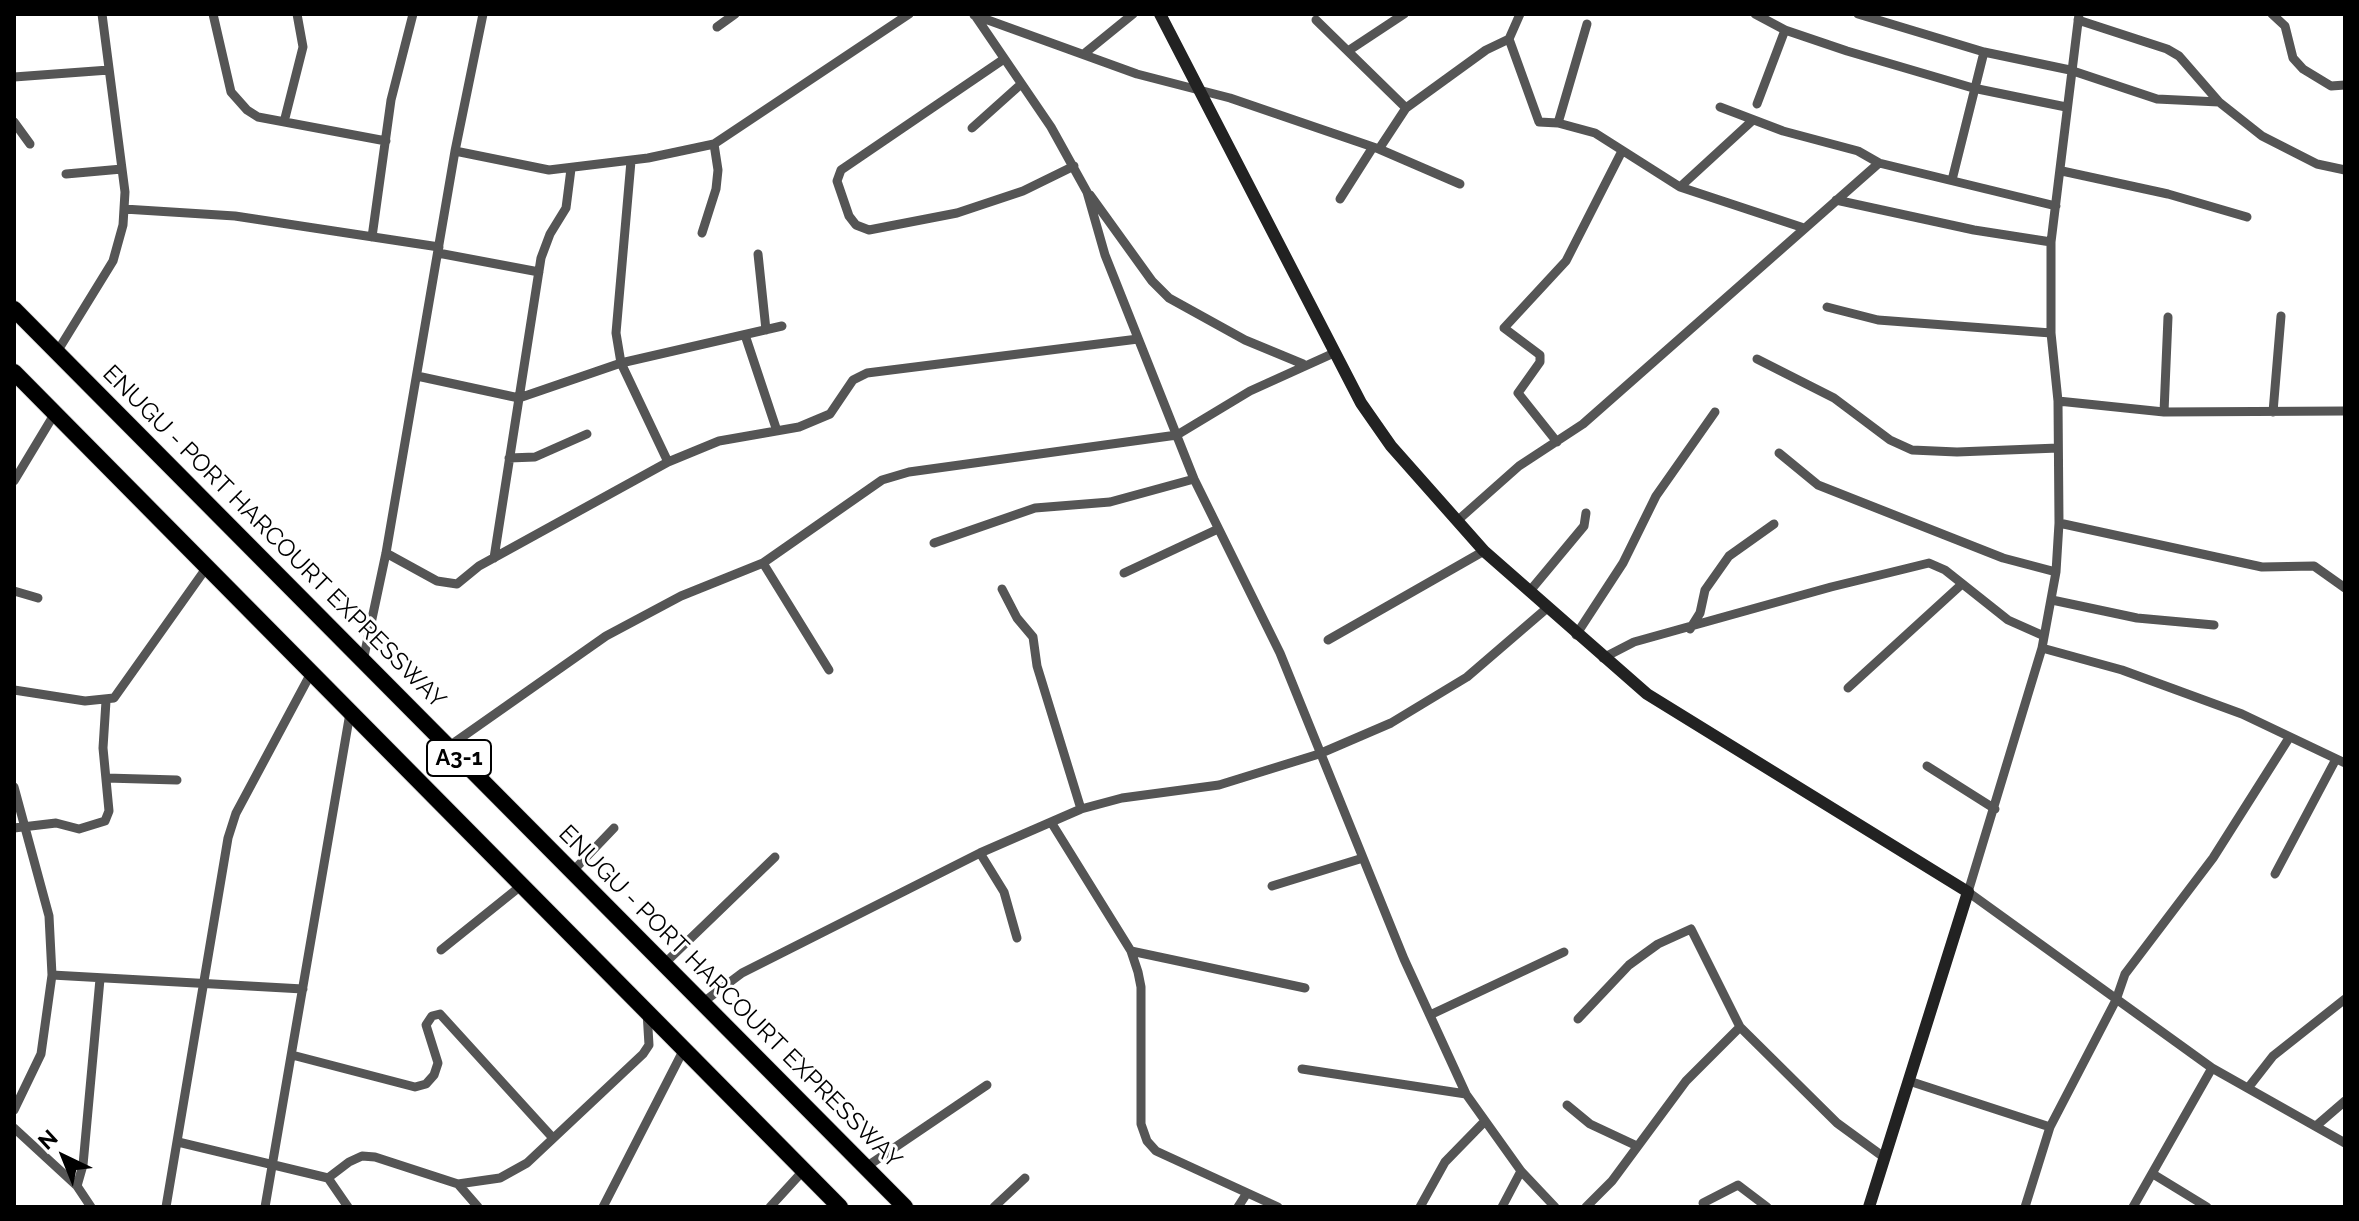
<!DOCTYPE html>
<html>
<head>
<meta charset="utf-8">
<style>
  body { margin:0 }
  #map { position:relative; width:2359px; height:1221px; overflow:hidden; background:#fff; font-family:Raleway,sans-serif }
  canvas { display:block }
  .frame { position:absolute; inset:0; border:16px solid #000; pointer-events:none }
  .north { position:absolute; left:24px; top:1117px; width:80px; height:80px; -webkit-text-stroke:6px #fff; paint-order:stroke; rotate:317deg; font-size:22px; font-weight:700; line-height:32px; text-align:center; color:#000 }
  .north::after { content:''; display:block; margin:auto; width:28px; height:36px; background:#000; clip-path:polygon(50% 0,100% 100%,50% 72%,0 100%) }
</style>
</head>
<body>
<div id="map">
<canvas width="2359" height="1221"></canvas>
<div class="frame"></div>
<div class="north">N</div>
</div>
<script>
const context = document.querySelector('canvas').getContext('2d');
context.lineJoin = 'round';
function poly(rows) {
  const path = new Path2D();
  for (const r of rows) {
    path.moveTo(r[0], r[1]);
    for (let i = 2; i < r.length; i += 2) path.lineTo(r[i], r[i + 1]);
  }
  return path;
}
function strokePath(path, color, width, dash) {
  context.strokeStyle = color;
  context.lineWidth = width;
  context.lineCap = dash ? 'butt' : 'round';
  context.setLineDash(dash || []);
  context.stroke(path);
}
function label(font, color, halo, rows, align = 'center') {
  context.font = font + ' Raleway,sans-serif';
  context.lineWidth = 6;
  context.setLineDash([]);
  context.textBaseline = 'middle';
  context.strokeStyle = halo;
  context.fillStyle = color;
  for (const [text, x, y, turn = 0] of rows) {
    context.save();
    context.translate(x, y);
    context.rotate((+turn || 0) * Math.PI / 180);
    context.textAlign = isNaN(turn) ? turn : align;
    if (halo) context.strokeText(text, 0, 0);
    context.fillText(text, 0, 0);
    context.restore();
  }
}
const street = poly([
  [213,14,231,92,247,110,258,117,386,141],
  [974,14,1051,127,1087,192,1105,255,1194,479,1280,653,1404,959,1466,1094,1521,1171,1555,1207],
  [1755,14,1785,30,1847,51,1973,88,2066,107],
  [1858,14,1984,52,2070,70,2157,99,2219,102],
  [2079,14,2051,242,2051,333,2058,401,2059,523,2056,572,2042,648,1968,892,2212,1068,2345,1143],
  [2272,14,2285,26,2293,58,2303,69,2331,86,2345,85],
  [974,15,1137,74,1230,98,1379,149,1460,184],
  [1316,20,1406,108],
  [2078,20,2167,49,2179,56,2219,102,2262,136,2317,164,2345,170],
  [717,27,735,14],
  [1509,39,1539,122,1558,123,1595,133,1680,187,1804,228],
  [1348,51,1404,14],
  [1085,53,1133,14],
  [1004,59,841,170,837,181,849,216,856,225,869,230,957,213,1023,191,1074,166],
  [14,77,109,70],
  [1757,104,1785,30],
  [1720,107,1783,131,1858,151,1879,163],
  [14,122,30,144],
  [284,122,303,47,297,14],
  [1558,123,1587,24],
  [972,128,1020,85],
  [1379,149,1406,108,1486,50,1509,39,1520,14],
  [455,151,549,170,648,158,714,144,909,14],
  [631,161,616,333,621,363,668,462],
  [2062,171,2168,194,2247,217],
  [66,174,122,169],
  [1952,180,1984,52],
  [1680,187,1753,120],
  [1090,195,1152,281,1169,298,1245,340,1303,364],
  [1340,199,1373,147],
  [1836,200,1974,230,2051,242],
  [124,209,235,216,439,247],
  [702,233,716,189,718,170,714,144],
  [372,237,391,100,413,14],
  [438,253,539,272],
  [758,254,766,330],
  [1827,307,1878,320,2051,333],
  [745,335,776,428],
  [57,352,113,261,123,225,125,192,102,14],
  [1757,359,1834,398,1890,440,1912,450,1957,452,2058,448],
  [417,376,519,398,621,363,782,326],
  [2058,401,2164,412,2345,411],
  [2164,412,2168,317],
  [2273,412,2281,316],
  [1557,442,1518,393,1540,362,1540,355,1504,328,1566,261,1622,151],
  [1779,453,1818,485,2003,558,2056,572],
  [509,458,535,457,587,434],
  [14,481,55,413],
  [1457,521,1519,466,1583,424,1879,163,2056,206],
  [2059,523,2262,567,2314,566,2345,588],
  [934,543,1035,508,1110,502,1194,479],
  [386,553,437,581,457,584,479,566,668,462,719,441,799,427,830,414,853,380,867,373,1138,339],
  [494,558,541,258,550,234,566,208,571,169],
  [763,563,829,670],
  [1124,573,1218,529],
  [1002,589,1017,618,1033,637,1037,666,1081,809],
  [14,591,38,598],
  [1529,592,1584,526,1586,513],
  [2052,600,2137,618,2214,625],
  [1690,629,1700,613,1705,590,1729,556,1774,524],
  [1576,635,1623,563,1656,496,1715,412],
  [1328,640,1484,551],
  [2042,648,2122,670,2242,714,2345,763],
  [1603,658,1634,642,1831,587,1929,563,1945,570,2008,620,2044,636],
  [363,661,386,553,455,151,483,14],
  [1848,688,1962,584],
  [14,690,85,701,114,698,207,567],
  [448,747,606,636,681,596,763,563,882,480,909,472,1177,435,1250,391,1334,353],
  [1927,766,1995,809],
  [106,778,177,780],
  [14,787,49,916,52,975,41,1054,14,1110],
  [1051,822,1131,951,1138,972,1141,987,1141,1124,1147,1141,1156,1151,1278,1207],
  [14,828,56,823,79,829,105,821,109,811,103,748,106,701],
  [980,853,1004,892,1017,938],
  [572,872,614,828],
  [2275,874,2336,759],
  [1272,886,1363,858],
  [441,950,522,885],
  [1131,951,1305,988],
  [664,964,775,857],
  [52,975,303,989],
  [702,1003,742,973,980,853,1081,809,1122,798,1219,785,1319,754,1391,723,1467,677,1546,609],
  [1430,1015,1564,952],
  [1578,1019,1629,965,1658,944,1691,929,1740,1027],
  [292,1055,415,1087,426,1084,434,1075,438,1063,426,1025,432,1016,440,1014,552,1137],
  [1302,1069,1466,1094],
  [1909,1081,2050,1127],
  [2248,1088,2273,1056,2345,999],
  [1567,1105,1590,1124,1637,1146],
  [2316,1126,2345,1101],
  [14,1128,77,1186,91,1207],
  [178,1142,328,1178,348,1207],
  [866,1167,987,1085],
  [2153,1174,2207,1207],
  [328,1178,349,1162,362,1156,375,1157,458,1184,478,1207],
  [458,1184,500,1178,527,1163,643,1054,649,1045,647,1012],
  [77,1186,83,1165,100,979],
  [1703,1203,1738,1185,1767,1207],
  [166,1207,228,838,236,813,311,673],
  [265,1207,350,713],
  [603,1207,684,1049],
  [770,1207,803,1171],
  [994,1207,1025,1178],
  [1238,1207,1247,1193],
  [1420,1207,1445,1162,1484,1122],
  [1502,1207,1521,1171],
  [1586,1207,1612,1181,1686,1081,1740,1027,1837,1123,1885,1158],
  [2025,1207,2050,1127,2116,1000,2125,974,2213,858,2289,738],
  [2133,1207,2212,1068]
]);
const secondary = poly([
  [1160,14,1361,403,1391,446,1484,551,1647,694,1968,892,1869,1207]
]);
const highway = poly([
  [14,309,905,1207],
  [14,372,840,1207]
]);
const shields = [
  [459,758,64]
];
const shieldNames = [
  ["A3-1",459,758]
];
const streetNames = [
  ["ENUGU - PORT HARCOURT EXPRESSWAY",274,537,45],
  ["ENUGU - PORT HARCOURT EXPRESSWAY",730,997,45]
];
strokePath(highway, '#dbdbdb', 18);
strokePath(street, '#555', 9);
strokePath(secondary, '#222', 12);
strokePath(highway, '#000', 16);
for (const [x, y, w] of shields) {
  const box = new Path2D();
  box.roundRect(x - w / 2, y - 18, w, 36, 6);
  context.fillStyle = '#fff';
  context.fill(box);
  strokePath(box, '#000', 2);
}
label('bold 22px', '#000', null, shieldNames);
label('24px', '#000', '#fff', streetNames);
</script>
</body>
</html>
